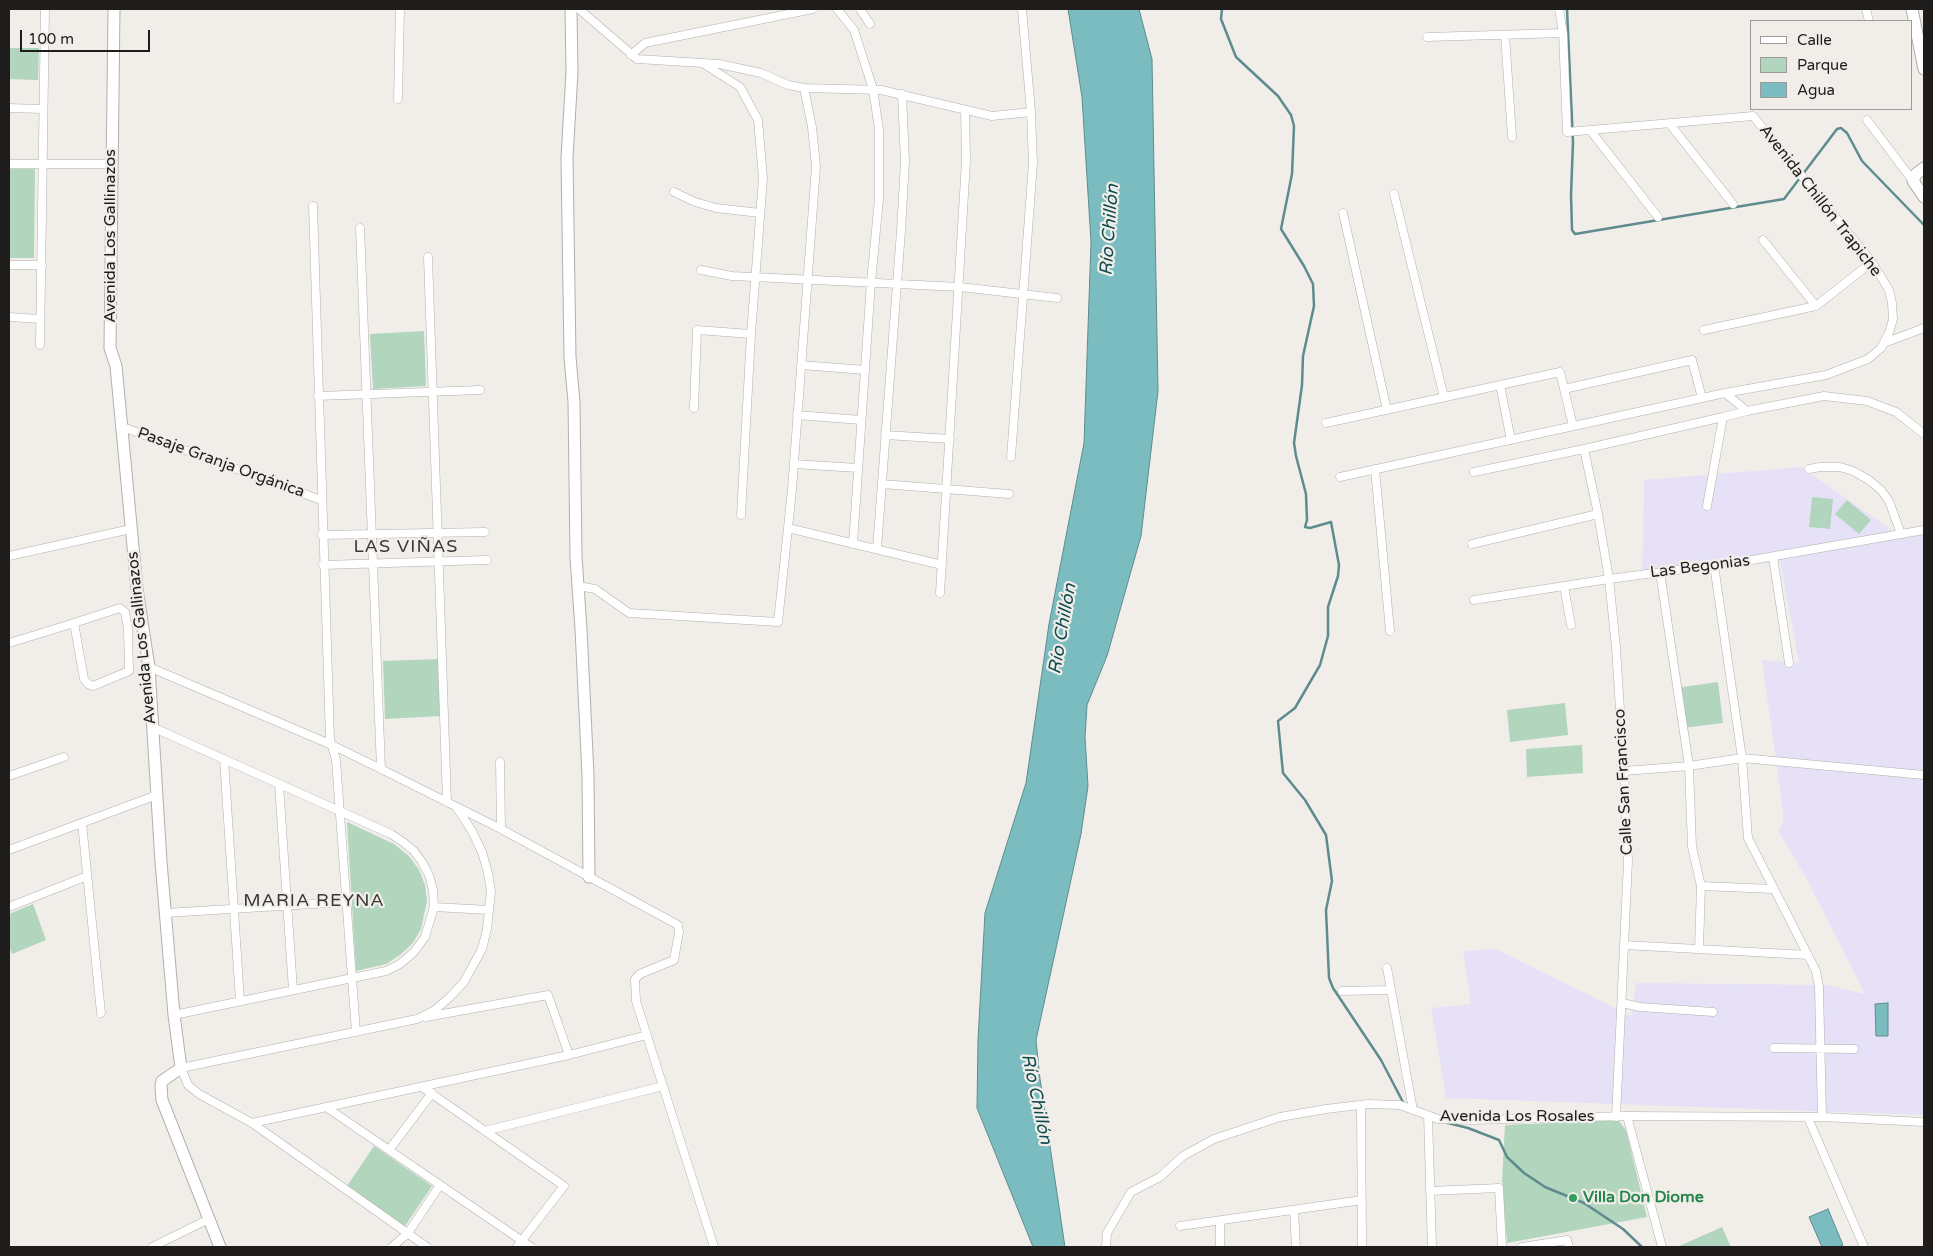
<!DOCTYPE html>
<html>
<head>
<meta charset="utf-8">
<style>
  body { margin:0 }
  #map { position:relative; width:1933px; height:1256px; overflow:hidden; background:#f1eeea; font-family:"Varela Round",sans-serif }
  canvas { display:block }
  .frame { position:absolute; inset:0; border:10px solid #1e1d1c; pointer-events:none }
  .legend { position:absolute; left:1750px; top:20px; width:162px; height:90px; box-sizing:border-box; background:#f1eeea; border:1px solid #9d9a98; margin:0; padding:6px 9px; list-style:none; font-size:15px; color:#1e1d1c }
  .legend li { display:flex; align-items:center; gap:10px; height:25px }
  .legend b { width:25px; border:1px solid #9d9a98 }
  .scale { position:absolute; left:20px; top:30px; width:130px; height:22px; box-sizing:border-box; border:2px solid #1e1d1c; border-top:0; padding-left:6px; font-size:15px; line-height:18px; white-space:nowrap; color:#1e1d1c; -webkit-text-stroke:4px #f1eeea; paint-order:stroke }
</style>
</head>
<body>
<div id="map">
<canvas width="1933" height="1256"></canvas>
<div class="frame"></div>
<ul class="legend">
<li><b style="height:6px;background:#fff"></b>Calle</li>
<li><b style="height:14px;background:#b1d5bd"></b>Parque</li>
<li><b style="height:14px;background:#7abcbf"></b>Agua</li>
</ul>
<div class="scale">100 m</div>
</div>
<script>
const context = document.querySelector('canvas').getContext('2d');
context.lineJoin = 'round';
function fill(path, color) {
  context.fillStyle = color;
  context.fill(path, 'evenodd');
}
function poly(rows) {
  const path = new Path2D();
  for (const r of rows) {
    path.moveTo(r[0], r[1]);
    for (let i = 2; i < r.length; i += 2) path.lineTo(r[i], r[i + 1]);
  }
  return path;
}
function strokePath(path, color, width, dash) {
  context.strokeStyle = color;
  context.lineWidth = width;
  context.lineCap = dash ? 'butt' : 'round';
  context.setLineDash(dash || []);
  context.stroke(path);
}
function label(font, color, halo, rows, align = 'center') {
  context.font = font + ' "Varela Round",sans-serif';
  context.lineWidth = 4.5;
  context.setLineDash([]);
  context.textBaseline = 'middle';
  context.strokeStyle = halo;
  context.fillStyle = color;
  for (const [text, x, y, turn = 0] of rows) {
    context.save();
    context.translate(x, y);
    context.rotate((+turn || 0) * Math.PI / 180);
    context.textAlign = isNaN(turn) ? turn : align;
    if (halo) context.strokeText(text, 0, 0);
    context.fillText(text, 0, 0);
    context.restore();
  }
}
const industrial = poly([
  [1801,467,1893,531,1924,535,1924,1115,1446,1098,1431,1008,1471,1004,1463,951,1496,949,1631,1016,1636,983,1828,985,1865,994,1806,878,1778,831,1783,821,1783,813,1762,660,1799,663,1780,561,1642,578,1644,480]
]);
const green = poly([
  [9,48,39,48,38,80,9,79],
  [9,169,35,169,34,258,9,258],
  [424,331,426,386,373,389,370,334],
  [1812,497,1833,499,1830,529,1809,527],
  [1847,500,1871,520,1859,534,1835,514],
  [438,659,440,716,385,719,383,661],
  [1718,682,1723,723,1682,728,1676,688],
  [1565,703,1568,735,1510,742,1507,710],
  [1582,745,1583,773,1527,777,1526,749],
  [347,822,394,844,409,856,419,870,425,885,427,901,421,929,413,943,400,955,386,964,356,971],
  [33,904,46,940,12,954,9,945,9,914],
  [1618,1120,1626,1130,1647,1217,1507,1243,1502,1179,1505,1125],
  [374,1146,432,1186,405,1226,347,1186],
  [1722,1227,1731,1247,1677,1247]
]);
const water = poly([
  [1068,9,1139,9,1152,59,1158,391,1141,536,1107,656,1087,705,1085,737,1088,786,1081,834,1036,1040,1040,1079,1065,1247,1033,1247,977,1108,978,1040,985,913,1026,783,1049,624,1084,443,1091,242,1082,97,1068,9],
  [1888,1003,1888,1036,1876,1036,1875,1004,1888,1003],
  [1828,1209,1843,1245,1837,1247,1822,1247,1809,1217,1828,1209]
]);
const stream = poly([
  [1222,9,1221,19,1236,57,1278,96,1291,115,1294,126,1292,174,1281,229,1304,266,1313,284,1314,306,1303,356,1302,385,1294,443,1296,456,1306,494,1307,520,1305,527,1310,528,1331,522,1339,565,1338,576,1328,607,1328,636,1320,665,1295,708,1278,721,1283,773,1305,800,1326,835,1332,881,1326,910,1329,978,1333,988,1381,1060,1404,1104],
  [1567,9,1573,142,1571,195,1572,230,1575,234,1784,199,1837,129,1841,128,1847,133,1862,161,1924,225],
  [1444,1122,1468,1128,1499,1140,1507,1157,1524,1173,1545,1187,1584,1203,1623,1229,1642,1247]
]);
const street = poly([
  [579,9,637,59,719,64,761,73,788,85,804,88,881,90,992,116,1031,112],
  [837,9,854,30,873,89,879,130,879,199,871,282,853,544],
  [860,9,870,24],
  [1866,9,1869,21],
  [1505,35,1512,137],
  [1427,37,1563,33],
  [631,55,645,43,813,9],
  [704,64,740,87,758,120,763,178,751,334],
  [398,99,400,9],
  [9,108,42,109],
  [1867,120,1913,181],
  [1669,123,1733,204],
  [1590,130,1658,217],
  [9,164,111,164],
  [674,192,695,202,716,208,760,213],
  [1394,194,1444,397],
  [313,206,330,739,336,760,356,1032],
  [1343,213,1387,410],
  [360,228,381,769],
  [1763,240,1816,306],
  [428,257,447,802],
  [9,265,42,265],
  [701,270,732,276,960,287,1057,298],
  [9,317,40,319],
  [1704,330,1816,306,1872,262],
  [1884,343,1924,328],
  [40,345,45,9],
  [801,365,865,370],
  [1500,385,1511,440],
  [1564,389,1692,360,1702,398],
  [1725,393,1747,411,1824,396,1867,401,1896,412,1924,434],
  [318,396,480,390],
  [694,408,697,330,751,334,741,515],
  [797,415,861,420],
  [1326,423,1560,372,1573,426],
  [120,426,321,500],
  [885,435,950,439],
  [1584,449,1598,514,1609,579,1616,648,1624,771,1628,861,1616,1117],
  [1011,457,1033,163,1031,112,1022,9],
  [794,464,858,468],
  [1375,469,1390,631],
  [1809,469,1820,467,1840,467,1853,471,1869,480,1881,490,1889,501,1901,534],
  [1474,472,1584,449,1723,417],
  [1340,477,1725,393,1826,375,1868,359,1881,348,1889,333,1893,319,1892,303,1889,290,1872,262,1753,116,1567,132,1563,33,1559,9],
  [882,484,1009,494],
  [1707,506,1723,417,1747,411],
  [788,528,942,565],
  [322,535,485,532],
  [1472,544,1598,514],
  [877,549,901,231,905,161,902,94],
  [9,556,131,529],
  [1773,557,1789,663],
  [323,565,487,560],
  [1714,565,1742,758,1748,838,1816,971,1819,987,1822,1117],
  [1660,572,1689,766,1692,847,1701,886,1699,949],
  [578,586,595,589,629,613,778,622,792,490,816,166,812,127,804,88],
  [1564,586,1571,625],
  [940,593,966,161,965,110],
  [1474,600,1609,579,1746,561,1924,530],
  [9,643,32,636,74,623,120,608,125,612,128,629,129,671,93,686,88,684,84,679,74,623],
  [149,667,332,745,381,769,501,829,678,925,679,932,674,960,640,974,635,979,636,1001,714,1247],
  [152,727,391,834,403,842,414,851,422,862,429,875,433,890,434,907,425,937,414,952,400,964,386,971,174,1015],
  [224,759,240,1001],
  [500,762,501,829],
  [1624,771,1689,766,1742,758,1924,775],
  [9,776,64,757],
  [279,784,293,990],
  [82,823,101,1013],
  [9,850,157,795],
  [1701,886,1774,889],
  [9,907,87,876],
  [434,907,489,910],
  [165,913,346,902],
  [1624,945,1808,955],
  [1387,968,1413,1110],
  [1342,991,1391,990],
  [1622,1003,1640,1007,1713,1012],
  [426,1017,548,995,569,1055],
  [1774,1048,1854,1049],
  [422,1087,564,1186,517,1247],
  [1361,1105,1362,1247],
  [326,1107,531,1247],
  [1428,1116,1432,1247],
  [1627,1116,1662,1247],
  [1808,1118,1864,1247],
  [252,1123,569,1055,647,1035],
  [485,1131,663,1086],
  [389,1150,432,1093],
  [1430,1191,1499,1188,1502,1247],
  [1294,1210,1296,1247],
  [1180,1226,1362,1200],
  [152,1247,209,1219],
  [392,1247,408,1233,440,1185],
  [427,1247,252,1123,199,1094,188,1085,181,1068,417,1019,435,1010,450,997,464,982,482,949,487,929,491,891,488,873,482,852,472,831,457,808],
  [1106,1247,1107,1233,1131,1192,1160,1177,1183,1156,1214,1139,1280,1117,1326,1109,1368,1104,1400,1105,1438,1119,1473,1120,1627,1116,1822,1117,1924,1122],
  [1220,1247,1220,1221],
  [1522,1247,1567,1240,1569,1247]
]);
const secondary = poly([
  [114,9,110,348,116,366,137,589,149,667,161,862,174,1015,181,1068,162,1081,161,1086,162,1100,220,1247],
  [571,9,572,72,567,158,570,357,574,402,576,557,581,629,588,775,589,877],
  [1912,9,1924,69],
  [1924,168,1916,174,1913,181,1924,197]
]);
const markers = [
  [1573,1198,5,"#2e9e5b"]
];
const streetNames = [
  ["Avenida Chillón Trapiche",1820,201,52],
  ["Avenida Los Gallinazos",111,236,-90],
  ["Pasaje Granja Orgánica",221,463,20],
  ["Las Begonias",1700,567,-7],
  ["Avenida Los Gallinazos",142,638,-96],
  ["Calle San Francisco",1624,782,-93],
  ["Avenida Los Rosales",1517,1117]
];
const leisureNames = [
  ["Villa Don Diome",1583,1198]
];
const waterNames = [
  ["Río Chillón",1110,230,-86],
  ["Río Chillón",1063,629,-80],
  ["Río Chillón",1036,1099,78]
];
const neighbourhoodNames = [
  ["LAS VIÑAS",406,547],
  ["MARIA REYNA",314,901]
];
fill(industrial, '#e6e1f7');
fill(green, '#b1d5bd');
fill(water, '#7abcbf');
strokePath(water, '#5e8c8e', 1);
strokePath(stream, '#5e8c8e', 2.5);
strokePath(street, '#b2afac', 9);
strokePath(secondary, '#b2afac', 13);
strokePath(street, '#fff', 8);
strokePath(secondary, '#fff', 11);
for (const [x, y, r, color] of markers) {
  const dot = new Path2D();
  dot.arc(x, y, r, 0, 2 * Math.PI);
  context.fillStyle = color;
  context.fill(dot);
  strokePath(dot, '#f1eeea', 2);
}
label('16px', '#1e1d1c', '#f1eeea', streetNames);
label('bold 16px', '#27864d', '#f1eeea', leisureNames, 'left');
label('italic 18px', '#0f4b4e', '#f1eeea', waterNames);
context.letterSpacing = '1px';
label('18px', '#393633', '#f1eeea', neighbourhoodNames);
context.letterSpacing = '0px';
</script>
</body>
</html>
